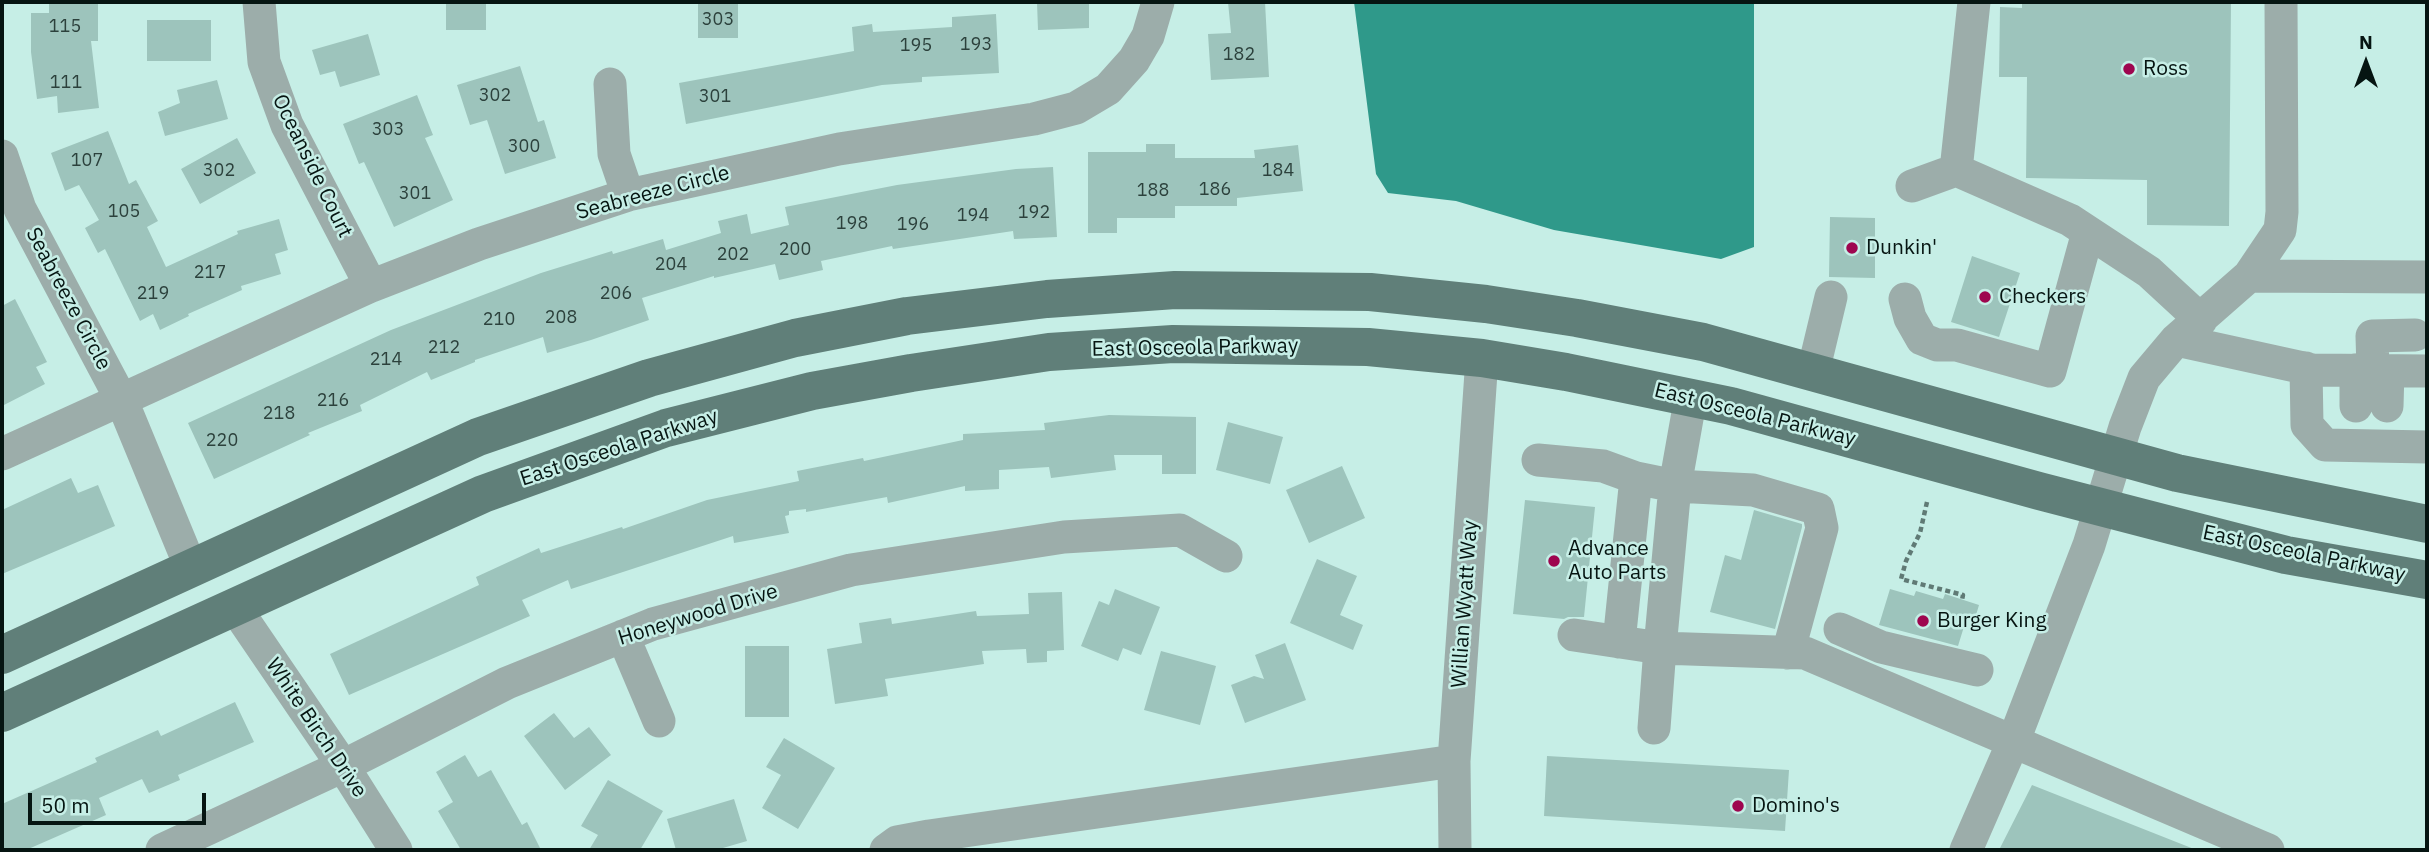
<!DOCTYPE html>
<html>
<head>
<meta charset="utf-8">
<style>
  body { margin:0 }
  #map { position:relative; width:2429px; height:852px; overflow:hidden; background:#c6eee6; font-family:"IBM Plex Sans",sans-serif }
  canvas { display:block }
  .frame { position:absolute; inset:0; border:4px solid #061512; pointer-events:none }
  .north { position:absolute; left:2331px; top:28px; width:70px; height:70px; -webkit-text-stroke:5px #c6eee6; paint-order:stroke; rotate:0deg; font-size:19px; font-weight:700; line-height:28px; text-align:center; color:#061512 }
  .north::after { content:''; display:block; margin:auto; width:24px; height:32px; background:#061512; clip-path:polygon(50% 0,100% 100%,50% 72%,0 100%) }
  .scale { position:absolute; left:28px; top:793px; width:178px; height:32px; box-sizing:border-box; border:4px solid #061512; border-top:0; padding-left:9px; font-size:21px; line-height:24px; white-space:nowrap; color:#061512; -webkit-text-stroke:5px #c6eee6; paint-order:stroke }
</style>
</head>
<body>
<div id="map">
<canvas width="2429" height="852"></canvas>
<div class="frame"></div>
<div class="north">N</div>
<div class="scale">50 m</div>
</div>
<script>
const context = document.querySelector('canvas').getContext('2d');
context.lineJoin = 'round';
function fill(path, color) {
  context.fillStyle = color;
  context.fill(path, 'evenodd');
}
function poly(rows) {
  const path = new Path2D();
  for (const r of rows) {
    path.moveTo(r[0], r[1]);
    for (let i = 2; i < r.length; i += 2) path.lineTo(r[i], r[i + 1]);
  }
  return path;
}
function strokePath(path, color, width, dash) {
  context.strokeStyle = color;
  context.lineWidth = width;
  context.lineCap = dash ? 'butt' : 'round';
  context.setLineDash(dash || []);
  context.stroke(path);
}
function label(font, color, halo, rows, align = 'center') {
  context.font = font + ' "IBM Plex Sans",sans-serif';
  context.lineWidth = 5;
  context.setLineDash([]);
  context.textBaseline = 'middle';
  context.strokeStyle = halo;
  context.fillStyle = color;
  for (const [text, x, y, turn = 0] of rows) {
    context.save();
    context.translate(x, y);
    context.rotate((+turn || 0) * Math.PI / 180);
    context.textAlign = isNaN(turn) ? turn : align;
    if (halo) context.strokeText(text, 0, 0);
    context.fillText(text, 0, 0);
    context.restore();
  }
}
const water = poly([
  [1354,2,1754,2,1754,247,1721,259,1554,230,1456,201,1388,193,1376,174]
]);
const building = poly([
  [49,2,98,2,98,41,91,41,99,108,58,113,57,96,37,99,31,52,31,13,49,13],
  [446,2,486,2,486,30,446,30],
  [698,2,738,2,738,38,698,38],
  [1037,2,1089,2,1089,28,1038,30],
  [1228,2,1265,2,1269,77,1211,80,1208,34,1231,33],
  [2022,2,2231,2,2229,226,2147,225,2147,180,2026,178,2027,77,1999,77,2000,7,2022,8],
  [996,14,999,73,922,77,922,82,882,85,686,124,679,83,854,51,852,27,872,24,873,32,952,27,952,17],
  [147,20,211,20,211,61,147,61],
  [368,34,380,75,340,87,335,71,320,75,312,50],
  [520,66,538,122,544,120,556,158,505,174,487,120,470,125,457,85],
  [217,80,228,119,165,136,158,112,180,103,177,90],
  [417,95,433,135,425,138,453,200,394,227,364,162,359,164,343,124],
  [108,131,129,184,136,180,158,221,147,227,166,267,238,234,237,231,279,219,288,250,275,254,281,274,241,286,242,290,188,314,189,316,160,330,153,314,140,321,105,249,98,253,85,228,99,220,79,185,65,191,51,153],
  [237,138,256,173,200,204,181,169],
  [1146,144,1175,144,1175,158,1255,158,1254,150,1298,145,1303,191,1237,198,1237,206,1175,206,1175,218,1117,218,1117,233,1088,233,1088,152,1146,152],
  [1053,167,1057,237,1014,239,1013,231,893,249,892,246,821,261,823,270,779,280,775,264,714,278,714,276,642,298,649,320,591,340,547,353,543,337,475,360,475,362,431,380,427,372,360,405,362,411,308,433,310,435,214,479,188,423,391,330,541,273,612,251,613,254,663,239,666,250,721,233,718,221,747,214,751,234,789,225,785,207,897,185,1016,169],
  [1830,217,1875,218,1875,278,1829,277],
  [1972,256,2020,273,1999,337,1951,322],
  [15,299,47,362,36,367,45,384,2,406,2,306],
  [1109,415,1196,417,1196,474,1162,474,1162,455,1114,455,1116,470,1051,478,1049,467,999,470,999,489,965,491,965,486,888,503,887,497,806,512,806,509,789,511,789,515,785,516,789,533,734,543,733,536,571,589,568,580,522,600,530,616,349,695,330,654,479,585,476,577,539,548,541,553,622,527,623,529,707,500,799,481,797,471,863,458,864,461,963,440,963,434,1045,430,1044,423],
  [1228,422,1283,437,1270,484,1216,470],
  [1342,466,1365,518,1309,543,1286,490],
  [71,478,78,493,98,485,115,526,2,574,2,510],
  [1525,500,1595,507,1584,617,1568,617,1564,619,1513,614],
  [1754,510,1802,524,1802,527,1775,629,1710,612,1725,555,1741,560],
  [1317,559,1357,576,1340,615,1363,625,1353,650,1290,623],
  [1115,589,1160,607,1141,655,1123,648,1118,661,1081,646,1099,601,1109,605],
  [1890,589,1914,596,1916,591,1943,599,1945,594,1979,605,1974,622,1966,620,1958,646,1879,625],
  [1062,592,1064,650,1047,651,1047,662,1027,663,1026,649,982,651,984,664,885,679,888,696,835,704,827,649,862,643,859,623,891,618,892,624,976,611,977,616,1029,614,1028,593],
  [1285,643,1306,700,1245,723,1231,685,1254,676,1264,679,1255,655],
  [745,646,789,646,789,717,745,717],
  [1161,651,1216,666,1200,725,1144,710],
  [235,702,254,742,178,775,180,780,149,793,142,779,99,798,106,815,26,850,2,850,2,804,97,762,95,758,158,730,161,736],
  [554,713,574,738,589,727,611,755,565,790,524,736],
  [784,738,835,768,798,829,762,808,781,775,766,767],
  [465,755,478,777,491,770,522,825,527,822,541,850,461,850,438,811,453,802,436,772],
  [1547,756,1789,770,1785,831,1544,816],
  [608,780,663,811,640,850,589,850,598,835,581,826],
  [2032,785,2194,849,2194,850,1999,850],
  [734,799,747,841,716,850,676,850,667,819]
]);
const path = poly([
  [1927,502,1920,533,1906,561,1901,579,1963,595,1962,600]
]);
const minor = poly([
  [259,2,264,62,287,125,371,286],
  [1974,2,1956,170,2070,220,2149,272,2201,320],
  [610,84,614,154,628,195],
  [2,156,20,209,122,401,191,568],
  [1912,186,1956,170],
  [2249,276,2280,230,2282,212,2281,2],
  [1905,299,1910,318,1922,339,1937,345,1957,345,2050,371,2088,232],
  [2176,340,2313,370,2427,371],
  [2306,368,2307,425,2325,445,2427,447],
  [2373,370,2372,336,2415,335],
  [1813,372,1831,297],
  [1691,396,1675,486,1660,648,1805,653,2268,850],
  [2356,406,2356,370],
  [2387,406,2388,371],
  [2,454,371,286,479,244,628,195,839,149,1034,119,1076,108,1108,89,1134,60,1148,36,1158,2],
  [1538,460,1603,466,1636,478,1619,642],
  [1636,478,1675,486,1753,490,1818,509,1822,528,1788,653],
  [234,606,343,766,396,850],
  [1840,629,1881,647,1977,670],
  [1574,635,1660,648,1654,728],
  [623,636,659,721],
  [162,850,343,766,507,683,653,624,851,570,1064,537,1180,530,1226,556],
  [886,850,897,842,929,836,1454,761],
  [1455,850,1454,761,1482,358],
  [1966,850,2014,740,2089,545,2125,427,2144,378,2176,340,2249,276,2427,277]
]);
const major = poly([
  [2,655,478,437,649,378,795,338,907,316,1047,299,1175,290,1370,292,1486,304,1577,318,1703,342,2177,473,2427,524],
  [2,713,483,494,666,428,812,391,911,373,1049,352,1173,344,1368,347,1482,358,1566,372,1731,406,2039,491,2286,555,2427,580]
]);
const markers = [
  [2129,69,7,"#9e064f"],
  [1852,248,7,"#9e064f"],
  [1985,297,7,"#9e064f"],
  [1554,561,7,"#9e064f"],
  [1923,621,7,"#9e064f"],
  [1738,806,7,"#9e064f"]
];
const numberNames = [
  ["303",718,20],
  ["115",65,27],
  ["193",976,45],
  ["195",916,46],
  ["182",1239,55],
  ["111",66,83],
  ["302",495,96],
  ["301",715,97],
  ["303",388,130],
  ["300",524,147],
  ["107",87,161],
  ["302",219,171],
  ["184",1278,171],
  ["186",1215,190],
  ["188",1153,191],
  ["301",415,194],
  ["105",124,212],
  ["192",1034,213],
  ["194",973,216],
  ["198",852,224],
  ["196",913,225],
  ["200",795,250],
  ["202",733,255],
  ["204",671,265],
  ["217",210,273],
  ["219",153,294],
  ["206",616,294],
  ["208",561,318],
  ["210",499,320],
  ["212",444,348],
  ["214",386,360],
  ["216",333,401],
  ["218",279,414],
  ["220",222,441]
];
const poiNames = [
  ["Ross",2143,69],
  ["Dunkin'",1866,248],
  ["Checkers",1999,297],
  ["Advance",1568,549],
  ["Auto Parts",1568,573],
  ["Burger King",1937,621],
  ["Domino's",1752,806]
];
const streetNames = [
  ["Oceanside Court",312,166,64],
  ["Seabreeze Circle",653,193,-15],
  ["Seabreeze Circle",68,299,62],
  ["East Osceola Parkway",1195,348,-1],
  ["East Osceola Parkway",1755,415,14],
  ["East Osceola Parkway",619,448,-18],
  ["East Osceola Parkway",2304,554,12],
  ["Willian Wyatt Way",1465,604,-86],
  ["Honeywood Drive",698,615,-17],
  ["White Birch Drive",316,728,56]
];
fill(water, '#2f998a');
fill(building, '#9dc4bc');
strokePath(path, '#607a75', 4.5, [5, 3.5]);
strokePath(minor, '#9cadaa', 33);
strokePath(major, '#607f79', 38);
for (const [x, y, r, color] of markers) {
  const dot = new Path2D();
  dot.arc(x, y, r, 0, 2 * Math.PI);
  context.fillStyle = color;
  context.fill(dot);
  strokePath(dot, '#c6eee6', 2.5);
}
label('18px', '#2c413c', null, numberNames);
label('21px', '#061512', '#c6eee6', poiNames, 'left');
label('21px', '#061512', '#c6eee6', streetNames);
</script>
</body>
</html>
